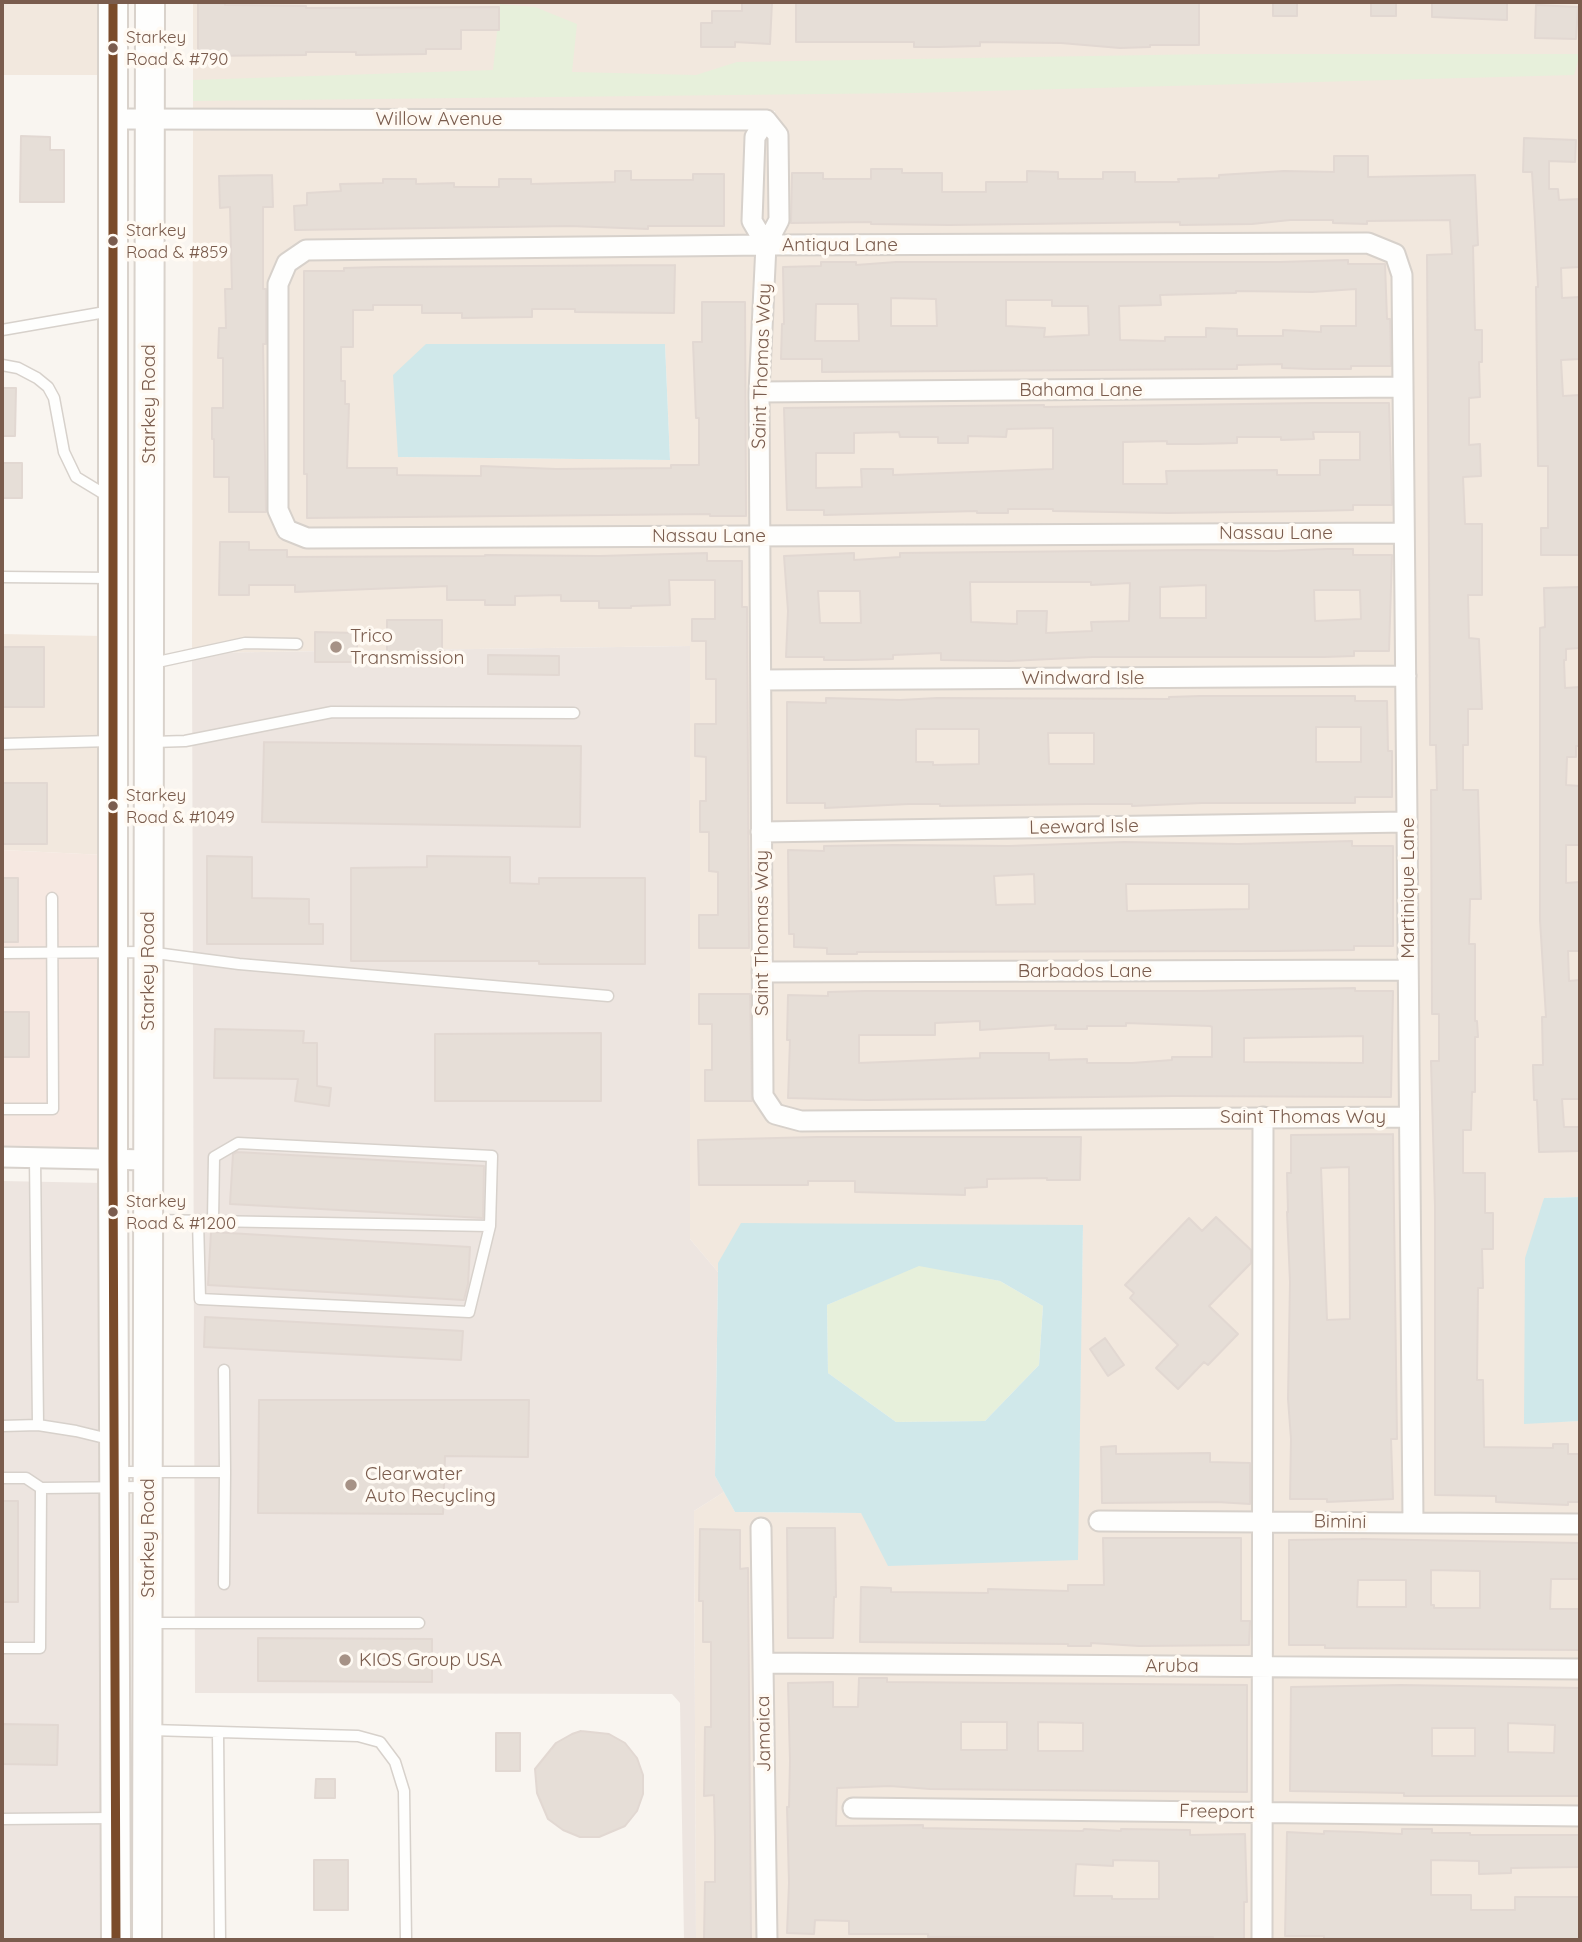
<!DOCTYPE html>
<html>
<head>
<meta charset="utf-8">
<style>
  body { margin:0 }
  #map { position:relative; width:1582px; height:1942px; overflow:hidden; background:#f9f5f0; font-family:Quicksand,sans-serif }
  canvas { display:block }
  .frame { position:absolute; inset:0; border:4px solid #7a5c4d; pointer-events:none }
</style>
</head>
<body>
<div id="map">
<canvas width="1582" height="1942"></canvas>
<div class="frame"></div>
</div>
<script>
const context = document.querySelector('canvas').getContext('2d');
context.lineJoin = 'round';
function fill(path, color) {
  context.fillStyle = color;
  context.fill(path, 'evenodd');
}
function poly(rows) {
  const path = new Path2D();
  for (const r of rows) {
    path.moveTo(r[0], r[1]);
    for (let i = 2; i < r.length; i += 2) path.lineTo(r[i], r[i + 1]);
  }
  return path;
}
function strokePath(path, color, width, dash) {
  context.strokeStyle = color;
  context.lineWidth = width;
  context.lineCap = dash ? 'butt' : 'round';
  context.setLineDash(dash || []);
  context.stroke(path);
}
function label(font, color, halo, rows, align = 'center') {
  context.font = font + ' Quicksand,sans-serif';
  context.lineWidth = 7;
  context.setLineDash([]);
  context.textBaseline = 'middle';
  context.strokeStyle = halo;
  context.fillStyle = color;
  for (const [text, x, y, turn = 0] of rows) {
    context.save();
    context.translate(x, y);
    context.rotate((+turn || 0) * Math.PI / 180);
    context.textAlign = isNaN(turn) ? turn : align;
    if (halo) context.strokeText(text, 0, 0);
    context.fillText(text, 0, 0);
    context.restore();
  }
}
const residential = poly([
  [2,2,104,2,103,75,2,75],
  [193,2,1580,2,1580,1197,1544,1198,1524,1423,1580,1421,1580,1940,696,1940,694,1511,724,1492,735,1512,861,1513,1077,1560,1083,1225,718,1263,718,1272,690,1239,690,646,192,653,193,128,775,131,775,111,193,108],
  [665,344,670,460,398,457],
  [2,634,103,636,104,855,2,850]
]);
const commercial = poly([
  [2,850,104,855,104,1149,2,1147]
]);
const industrial = poly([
  [690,646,690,1239,718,1272,715,1476,724,1492,694,1511,696,1940,684,1940,680,1703,672,1694,195,1693,192,653],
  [2,1181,104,1183,107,1940,2,1940]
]);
const green = poly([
  [500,4,535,7,577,24,572,72,696,75,737,62,1210,54,1580,54,1574,75,913,93,193,101,193,80,493,70],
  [919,1265,1000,1281,1043,1306,1039,1365,985,1421,896,1422,828,1373,827,1305]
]);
const water = poly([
  [426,344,665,344,670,460,398,457,393,375],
  [1580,1197,1580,1421,1524,1424,1525,1258,1544,1198],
  [741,1223,1083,1225,1078,1560,888,1566,861,1513,735,1512,715,1476,718,1272,718,1263],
  [919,1266,1000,1281,1043,1306,1039,1365,985,1421,896,1422,828,1373,827,1305]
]);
const building = poly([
  [198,2,225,2,225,5,306,6,306,8,499,7,499,30,461,30,461,49,426,49,426,54,356,55,356,52,306,52,306,55,198,56,198,2],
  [742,2,772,2,770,44,735,42,735,47,701,47,701,23,712,23,712,11,742,11,742,2],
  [796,2,1199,2,1199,45,1150,45,1150,47,1120,48,1061,43,980,42,980,46,939,47,914,47,914,42,796,42,796,2],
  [1273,2,1297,2,1297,16,1273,16,1273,2],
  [1371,2,1396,2,1396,16,1371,16,1371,2],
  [1432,2,1507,2,1507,20,1432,17,1432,2],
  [1536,5,1578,7,1576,39,1535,38,1536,5],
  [21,136,50,137,50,150,64,150,64,202,20,202,21,136],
  [1524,138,1576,140,1575,162,1549,161,1549,189,1558,189,1559,200,1580,199,1580,267,1561,268,1562,298,1580,297,1580,359,1561,360,1563,396,1580,395,1580,555,1541,555,1541,528,1548,528,1548,466,1538,466,1536,287,1538,287,1535,223,1532,172,1523,172,1524,138],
  [1334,156,1368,156,1368,177,1475,175,1478,245,1473,246,1475,330,1482,330,1482,362,1479,362,1480,397,1469,398,1469,445,1480,444,1481,476,1463,477,1465,524,1482,524,1482,595,1468,595,1469,638,1479,639,1482,709,1468,709,1468,745,1463,745,1463,790,1478,790,1481,899,1470,899,1469,944,1475,944,1475,1021,1477,1021,1478,1037,1475,1037,1475,1092,1472,1092,1471,1130,1463,1130,1463,1173,1485,1173,1485,1213,1493,1213,1493,1249,1482,1249,1483,1288,1478,1288,1477,1380,1483,1380,1484,1447,1553,1448,1553,1444,1568,1444,1568,1454,1580,1454,1580,1502,1568,1502,1568,1505,1496,1502,1496,1496,1435,1495,1435,1206,1431,1061,1439,1061,1439,1014,1432,1014,1431,790,1437,790,1436,745,1430,745,1430,715,1427,255,1452,254,1450,220,1367,221,1367,224,1333,223,1333,220,1290,220,1252,224,1180,225,1180,222,949,225,871,224,871,222,791,223,792,173,823,173,823,179,871,179,871,169,902,169,902,173,942,173,942,192,986,192,986,182,1027,182,1027,171,1058,172,1058,179,1103,179,1103,172,1135,172,1135,182,1179,182,1178,179,1219,178,1219,175,1284,171,1334,172,1334,156],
  [615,171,631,171,631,180,693,180,693,174,724,174,724,226,648,226,648,229,570,226,295,230,294,206,307,205,307,193,341,191,340,184,383,183,383,179,416,179,416,184,454,183,454,187,499,187,499,179,531,179,531,184,615,182,615,171],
  [272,175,273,207,263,207,263,289,266,289,266,344,263,344,266,512,229,512,229,477,214,477,214,439,212,439,212,408,223,408,223,358,218,358,219,328,226,328,225,289,232,289,230,207,220,208,219,176,272,175],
  [1348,260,1348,264,1385,264,1387,319,1390,319,1391,366,1351,366,1351,369,1313,369,1282,368,1282,364,1237,365,1237,369,822,372,822,359,781,359,782,324,784,324,783,267,821,266,821,262,856,262,856,265,896,262,1280,262,1348,260],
  [1356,289,1356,326,1321,326,1321,332,1283,330,1283,336,1237,336,1237,329,1206,328,1206,337,1165,337,1165,341,1120,340,1119,306,1161,305,1160,295,1236,293,1236,291,1312,292,1356,289],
  [891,298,936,299,937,326,891,326,891,298],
  [1006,300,1052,300,1052,306,1088,306,1089,335,1044,337,1045,328,1006,326,1006,300],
  [816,304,858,304,859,341,815,341,816,304],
  [675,265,674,313,575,312,575,309,532,309,532,317,462,318,462,313,422,313,422,305,373,305,373,310,353,310,353,347,341,347,341,381,345,381,345,404,349,404,347,468,397,468,397,475,481,476,481,466,556,469,671,468,671,465,699,465,699,418,696,418,693,342,702,342,702,302,745,302,746,516,710,516,710,514,307,518,307,474,304,474,304,271,344,271,344,268,383,267,675,265],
  [2,388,16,388,15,436,2,436,2,388],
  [1312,403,1389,403,1392,505,1353,505,1353,510,1313,511,1168,513,1053,511,1053,509,1008,509,1008,513,977,513,977,511,824,515,824,510,787,510,784,408,1044,405,1044,407,1312,403],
  [1053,428,1053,469,893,475,893,469,861,469,862,487,816,488,816,453,854,453,854,433,899,432,900,437,938,437,938,443,968,443,968,436,1006,437,1007,429,1053,428],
  [1313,432,1360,432,1360,460,1320,460,1320,475,1277,475,1277,470,1166,471,1167,484,1123,484,1123,442,1167,441,1167,444,1198,444,1237,443,1237,437,1281,437,1281,440,1314,439,1313,432],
  [2,463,22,463,22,498,2,498,2,463],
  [220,542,249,542,249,550,287,550,287,557,485,556,485,555,600,556,707,553,707,561,742,561,742,607,747,607,749,948,699,948,699,915,718,915,718,872,709,871,709,832,700,832,700,801,706,801,706,757,695,756,695,724,716,724,716,679,706,679,706,641,692,641,692,619,715,619,715,580,669,580,670,605,631,606,631,608,599,608,599,601,561,601,561,595,515,596,515,605,485,605,485,600,447,600,447,586,295,592,295,585,249,585,249,595,219,595,220,542],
  [1328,549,1353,549,1353,555,1392,555,1389,651,1354,651,1354,656,1324,657,1093,657,1009,661,941,660,941,653,893,655,893,659,855,660,824,660,824,657,786,657,788,611,784,556,854,553,854,560,900,557,900,553,1198,550,1276,551,1328,549],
  [970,582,1091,582,1091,585,1130,583,1129,621,1091,622,1092,631,1046,633,1047,611,1017,611,1017,624,971,622,970,582],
  [1206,585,1206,618,1160,618,1160,587,1206,585],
  [1314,590,1360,590,1361,619,1315,621,1314,590],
  [818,591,860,591,861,623,820,623,818,591],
  [1580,587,1580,648,1566,649,1566,660,1564,660,1565,688,1580,687,1580,746,1576,746,1576,757,1567,757,1566,785,1580,786,1580,845,1566,845,1566,883,1580,882,1580,951,1568,951,1569,981,1580,980,1580,1099,1562,1099,1564,1127,1580,1127,1580,1151,1539,1152,1537,1100,1534,1100,1533,1065,1543,1065,1542,1017,1546,1017,1540,920,1540,628,1545,627,1544,588,1580,587],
  [387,620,442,620,442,658,387,658,387,620],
  [315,632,357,633,357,662,315,662,315,632],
  [2,647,44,647,44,707,2,707,2,647],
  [488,655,559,656,559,675,488,674,488,655],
  [1200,696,1355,696,1355,701,1387,701,1388,751,1392,751,1392,797,1355,797,1355,803,1202,803,1132,806,1132,804,1087,804,940,806,940,804,909,804,825,808,825,803,787,803,787,702,826,703,826,698,900,700,937,698,1169,699,1169,697,1200,696],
  [1316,727,1361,727,1361,762,1316,762,1316,727],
  [916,729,979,729,979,764,933,765,933,762,916,762,916,729],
  [1048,733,1094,733,1094,764,1049,764,1048,733],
  [264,742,581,746,580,827,262,822,264,742],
  [2,783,47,783,47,844,2,844,2,783],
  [1352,841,1352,846,1393,846,1393,946,1354,946,1354,950,1277,951,857,952,857,954,827,954,827,948,794,947,794,934,789,934,788,850,824,851,824,846,895,845,1009,846,1124,842,1238,844,1352,841],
  [1034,874,1035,904,996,905,994,876,1034,874],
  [1126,884,1249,884,1249,909,1127,911,1126,884],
  [207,856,252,857,252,898,309,899,309,924,323,924,323,944,207,944,207,856],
  [427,856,510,857,510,883,539,884,539,878,645,878,645,964,539,964,539,961,351,961,351,868,427,867,427,856],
  [2,878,18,878,18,942,2,942,2,878],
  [1355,988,1355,991,1393,991,1391,1097,1173,1096,867,1100,788,1098,790,1040,787,1040,788,995,828,996,828,992,865,991,1201,991,1355,988],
  [980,1021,980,1030,1056,1025,1055,1029,1087,1029,1087,1026,1126,1026,1126,1023,1210,1026,1212,1027,1212,1057,1172,1057,1172,1060,1132,1063,1087,1063,1087,1059,1049,1060,1049,1053,980,1053,980,1058,859,1063,859,1035,935,1035,935,1023,980,1021],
  [1363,1036,1363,1063,1244,1062,1244,1038,1363,1036],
  [699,994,750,994,752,1101,705,1101,705,1070,712,1070,712,1024,699,1024,699,994],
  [2,1012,29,1012,29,1057,2,1057,2,1012],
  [215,1029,304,1031,303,1043,317,1043,317,1086,331,1088,329,1106,295,1101,298,1079,214,1078,215,1029],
  [601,1033,601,1101,435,1101,435,1034,601,1033],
  [1393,1134,1397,1439,1391,1439,1393,1499,1327,1502,1327,1499,1290,1499,1291,1439,1288,1399,1290,1282,1287,1212,1288,1212,1287,1173,1291,1173,1291,1135,1393,1134],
  [1349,1167,1350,1319,1327,1320,1321,1168,1349,1167],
  [817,1137,1081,1137,1080,1180,1047,1180,1047,1178,987,1179,987,1187,965,1188,965,1195,855,1192,855,1181,808,1181,808,1185,699,1185,698,1140,817,1137],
  [237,1152,484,1166,483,1218,230,1204,233,1154,237,1152],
  [1216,1217,1251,1250,1251,1263,1209,1306,1238,1334,1208,1365,1204,1362,1178,1389,1156,1368,1178,1345,1130,1298,1134,1293,1125,1285,1189,1218,1202,1231,1216,1217],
  [211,1232,470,1247,468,1284,464,1300,208,1285,211,1232],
  [205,1317,463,1331,461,1360,204,1347,205,1317],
  [1105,1338,1124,1365,1108,1376,1090,1349,1105,1338],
  [259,1400,529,1400,528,1457,445,1456,443,1514,258,1513,259,1400],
  [1116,1446,1116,1454,1210,1453,1210,1462,1250,1463,1250,1504,1217,1502,1102,1503,1101,1447,1116,1446],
  [2,1501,18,1501,18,1602,2,1602,2,1501],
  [787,1528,835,1528,836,1597,834,1597,833,1638,788,1638,787,1528],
  [700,1529,740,1530,740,1569,748,1568,751,1940,704,1940,705,1882,715,1882,715,1838,714,1795,704,1796,705,1727,711,1727,711,1642,703,1642,703,1601,699,1601,700,1529],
  [1103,1538,1241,1538,1241,1621,1250,1621,1249,1645,1139,1646,1091,1643,1091,1646,1068,1646,1068,1644,860,1642,861,1587,891,1588,891,1592,988,1593,988,1589,1068,1591,1068,1585,1104,1585,1103,1538],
  [1361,1539,1580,1543,1580,1579,1551,1579,1550,1609,1580,1609,1580,1650,1325,1648,1325,1645,1289,1645,1289,1540,1361,1539],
  [1431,1570,1480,1571,1480,1608,1434,1608,1434,1605,1431,1605,1431,1570],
  [1358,1580,1406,1580,1406,1607,1357,1607,1358,1580],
  [258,1638,432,1639,432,1682,258,1681,258,1638],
  [859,1678,887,1678,887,1682,1247,1685,1247,1792,930,1789,890,1786,837,1788,836,1826,923,1825,923,1828,1083,1831,1084,1829,1121,1831,1121,1829,1190,1830,1190,1835,1245,1834,1247,1902,1244,1902,1244,1939,1213,1939,1213,1937,928,1937,928,1934,849,1934,849,1921,815,1920,814,1934,787,1933,789,1883,787,1807,789,1807,790,1761,788,1683,833,1682,833,1707,858,1707,859,1678],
  [961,1722,1007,1722,1007,1750,961,1750,961,1722],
  [1038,1722,1083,1723,1083,1751,1038,1751,1038,1722],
  [1113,1860,1159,1861,1159,1899,1112,1899,1112,1896,1074,1896,1076,1864,1113,1866,1113,1860],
  [1401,1685,1580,1688,1580,1796,1404,1796,1404,1793,1290,1791,1291,1687,1401,1685],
  [1508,1723,1555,1725,1554,1753,1508,1752,1508,1723],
  [1432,1728,1475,1728,1475,1756,1432,1756,1432,1728],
  [2,1724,58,1725,57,1765,2,1764,2,1724],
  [581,1731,609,1734,625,1743,637,1758,643,1775,643,1794,637,1811,625,1826,599,1837,580,1837,563,1830,548,1819,537,1793,535,1769,556,1743,572,1734,581,1731],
  [496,1733,520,1733,520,1771,496,1771,496,1733],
  [316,1779,335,1779,335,1798,315,1798,316,1779],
  [1402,1829,1432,1829,1432,1833,1470,1833,1470,1835,1580,1835,1580,1867,1511,1868,1511,1873,1479,1874,1479,1861,1431,1860,1431,1895,1471,1895,1471,1910,1515,1910,1515,1897,1580,1897,1580,1940,1324,1939,1324,1936,1285,1936,1287,1832,1324,1834,1324,1831,1360,1832,1402,1834,1402,1829],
  [314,1860,348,1860,348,1910,314,1910,314,1860]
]);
const lane = poly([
  [2,330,111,311],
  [2,365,18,368,37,378,48,387,54,398,64,452,76,477,109,497],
  [2,577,112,578],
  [153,663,245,643,297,644],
  [153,742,185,741,332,712,574,713],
  [2,744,110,741],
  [2,953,148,952,239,964,608,996],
  [2,1109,53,1109,52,898],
  [152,1220,490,1226,492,1156,238,1143,214,1157,213,1221],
  [198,1220,200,1299,469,1312,490,1226],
  [38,1425,76,1431,113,1440],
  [2,1426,38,1425,35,1158],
  [118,1472,225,1472,224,1370],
  [2,1478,26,1478,41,1488,145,1487],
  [224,1584,225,1472],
  [151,1623,419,1623],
  [2,1648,40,1648,41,1488],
  [151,1730,358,1736,380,1742,395,1762,404,1791,406,1940],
  [218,1732,220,1940],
  [2,1819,112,1818]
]);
const street = poly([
  [112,119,766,120],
  [766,120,755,137,752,221,766,245,759,392,763,1096,775,1114,801,1121,1409,1117],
  [766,245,779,220,778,135,766,120],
  [759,392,1403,387],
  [1404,533,307,538,287,530,278,510,278,284,287,263,306,250,766,245,1368,243,1395,254,1402,275,1403,387,1407,822,1413,1522],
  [761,680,1406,676],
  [761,832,1407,822],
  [762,972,1408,970],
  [2,1157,148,1160],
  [1099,1521,1580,1524],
  [761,1528,767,1940],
  [763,1663,1580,1669],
  [853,1808,1580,1816],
  [1262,1940,1263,1117]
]);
const secondary = poly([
  [113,2,113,1159,116,1940],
  [147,1940,150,2]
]);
const bus1 = poly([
  [113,2,113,1159,116,1940]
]);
const markers = [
  [113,48,6,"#7a5c4d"],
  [113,241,6,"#7a5c4d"],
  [336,647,7,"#a69286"],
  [113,806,6,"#7a5c4d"],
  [113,1212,6,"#7a5c4d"],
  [351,1485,7,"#a69286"],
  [345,1660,7,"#a69286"]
];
const busNames = [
  ["Starkey",126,38],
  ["Road & #790",126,60],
  ["Starkey",126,231],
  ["Road & #859",126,253],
  ["Starkey",126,796],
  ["Road & #1049",126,818],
  ["Starkey",126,1202],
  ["Road & #1200",126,1224]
];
const streetNames = [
  ["Willow Avenue",439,119],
  ["Antiqua Lane",840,245],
  ["Saint Thomas Way",762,366,-88],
  ["Bahama Lane",1081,390],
  ["Starkey Road",149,404,-90],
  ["Nassau Lane",1276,533],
  ["Nassau Lane",709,536],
  ["Windward Isle",1083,678],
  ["Leeward Isle",1084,827,-1],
  ["Martinique Lane",1408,888,-90],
  ["Saint Thomas Way",762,933,-90],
  ["Starkey Road",148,971,-90],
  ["Barbados Lane",1085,971],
  ["Saint Thomas Way",1303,1117],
  ["Bimini",1340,1522,1],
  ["Starkey Road",148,1538,-90],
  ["Aruba",1172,1666],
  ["Jamaica",764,1734,-91],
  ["Freeport",1217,1812,1]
];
const poiNames = [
  ["Trico",350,636],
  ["Transmission",350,658],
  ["Clearwater",365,1474],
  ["Auto Recycling",365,1496],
  ["KIOS Group USA",359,1660]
];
fill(residential, '#f2e8de');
fill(commercial, '#f6e8e1');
fill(industrial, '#ede5e0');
fill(green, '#e7f0db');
fill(water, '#d0e8ea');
fill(building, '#e6ded7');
strokePath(building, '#e2d8d2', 2);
strokePath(lane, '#d7d1cb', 13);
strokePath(street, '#d7d1cb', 23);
strokePath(secondary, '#d9d2cb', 32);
strokePath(lane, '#fefefd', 10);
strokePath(street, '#fefefd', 19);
strokePath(secondary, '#fefefd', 28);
strokePath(bus1, '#7a4b2a', 9);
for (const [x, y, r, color] of markers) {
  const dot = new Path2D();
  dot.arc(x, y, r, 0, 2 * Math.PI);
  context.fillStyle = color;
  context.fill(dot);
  strokePath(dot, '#fffaf3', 2.5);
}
label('17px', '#7a5c4d', '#fffaf3', busNames, 'left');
label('19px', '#7a5c4d', '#fffaf3', streetNames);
label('19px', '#7a5c4d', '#fffaf3', poiNames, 'left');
</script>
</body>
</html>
